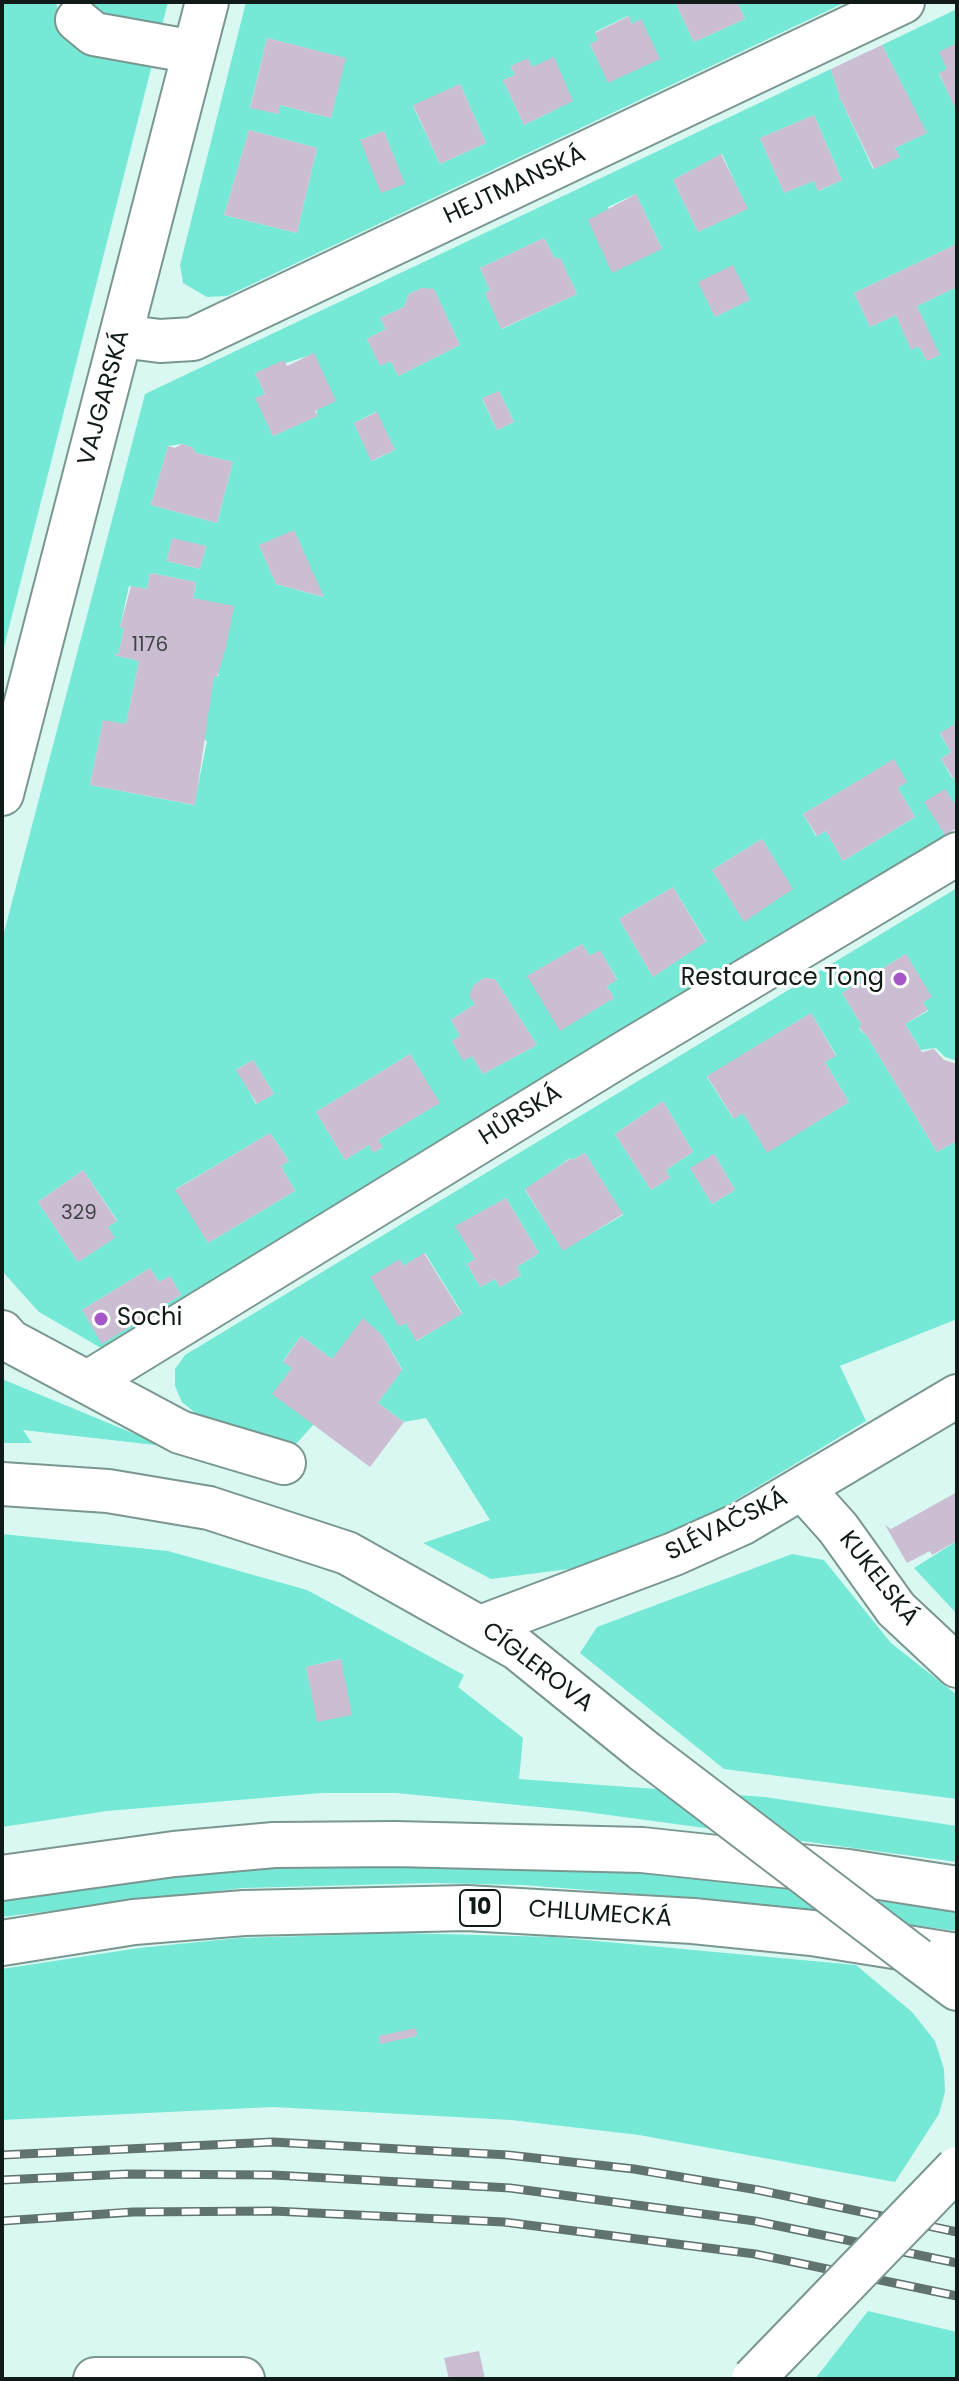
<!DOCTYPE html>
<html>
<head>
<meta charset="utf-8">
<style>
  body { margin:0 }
  #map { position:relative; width:959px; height:2381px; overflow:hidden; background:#daf8f2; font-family:Poppins,sans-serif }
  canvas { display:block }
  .frame { position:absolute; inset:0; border:4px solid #101b19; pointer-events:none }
</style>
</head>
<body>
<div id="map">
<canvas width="959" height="2381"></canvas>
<div class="frame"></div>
</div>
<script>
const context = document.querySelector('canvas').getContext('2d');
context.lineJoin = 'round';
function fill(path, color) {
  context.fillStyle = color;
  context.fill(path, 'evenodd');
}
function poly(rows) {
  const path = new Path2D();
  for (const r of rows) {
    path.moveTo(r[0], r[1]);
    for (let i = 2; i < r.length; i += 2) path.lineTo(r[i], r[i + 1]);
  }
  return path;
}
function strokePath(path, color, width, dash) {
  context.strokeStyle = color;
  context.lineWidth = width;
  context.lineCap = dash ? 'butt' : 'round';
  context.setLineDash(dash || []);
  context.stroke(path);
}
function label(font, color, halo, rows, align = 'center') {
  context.font = font + ' Poppins,sans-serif';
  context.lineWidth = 6;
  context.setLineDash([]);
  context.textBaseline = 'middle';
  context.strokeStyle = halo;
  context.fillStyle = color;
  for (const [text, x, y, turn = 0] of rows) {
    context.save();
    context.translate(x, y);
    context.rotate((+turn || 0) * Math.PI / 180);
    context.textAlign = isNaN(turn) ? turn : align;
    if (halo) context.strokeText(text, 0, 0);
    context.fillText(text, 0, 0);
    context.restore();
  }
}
const green = poly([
  [2,2,56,2,61,24,94,15,92,2,168,2,2,655],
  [246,2,675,2,694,42,745,19,737,2,846,2,227,296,207,297,183,283,180,265],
  [628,16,632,24,641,20,609,82,590,45,598,40,595,32],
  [267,38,345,58,331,118,280,105,278,114,250,107],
  [528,59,553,111,524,125,503,80,515,75,511,66],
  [460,84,486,143,440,164,413,106],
  [249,130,317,148,297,233,224,215],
  [384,131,404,184,360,140],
  [957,9,957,43,947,69,939,74,954,105,957,104,957,244,854,293,870,327,896,315,911,349,919,346,927,361,939,355,917,306,957,287,957,723,940,734,951,752,941,759,952,778,957,776,957,808,945,790,925,802,945,835,101,1348,39,1312,2,1271,2,940,145,394,831,69,840,98,873,169,899,157,895,148,926,133,882,45],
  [814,115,842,180,819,191,814,181,784,193,760,138],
  [722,154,747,209,698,232,673,180],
  [636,194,662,249,609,210,608,207],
  [544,238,555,259,560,258,577,294,502,329,485,293,490,290,480,268],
  [733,266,749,300,715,317,699,282],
  [422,288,434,290,460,345,398,376,391,361,380,365,367,339,386,329,380,318,404,307,409,294],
  [314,354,317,416,273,436,256,398,265,394,255,373],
  [499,391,514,422,497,430,482,399],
  [376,412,395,450,372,461,354,423],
  [182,444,192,447,196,453,233,462,217,523,151,505,168,446],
  [294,531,323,596,323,597,276,584,259,545],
  [172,539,206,546,200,569,167,561],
  [150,573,196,582,193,598,219,676,214,676,202,739,207,741,194,805,90,785,103,721,126,724,139,661,114,655,119,653,124,628,120,627,129,586,147,589],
  [893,760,898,788,915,817,843,861,826,831,816,836,803,814],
  [762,839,792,889,744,921,712,870],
  [673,887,706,941,653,977,619,919],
  [582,944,590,956,600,951,617,979,607,986,614,998,560,1030,528,976],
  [484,978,495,979,537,1045,483,1074,472,1056,463,1060,452,1041,460,1036,451,1020,475,1004,471,993,474,985],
  [410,1054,439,1103,378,1140,382,1148,374,1152,369,1145,345,1160,316,1112],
  [253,1060,274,1094,256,1104,237,1069],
  [270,1133,289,1161,281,1166,295,1191,208,1243,176,1189],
  [83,1170,117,1220,108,1227,114,1238,78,1262,38,1202],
  [150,1268,159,1282,170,1276,181,1295,102,1343,82,1310],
  [957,888,957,1061,945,1057,936,1048,921,1050,905,1024,928,1011,923,1002,931,997,906,954,842,993,861,1024,859,1029,867,1036,937,1152,957,1141,957,1319,840,1366,866,1421,711,1515,577,1568,491,1579,423,1543,490,1520,426,1418,404,1422,378,1403,402,1369,381,1334,332,1359,301,1336,283,1361,292,1368,273,1394,314,1424,295,1445,211,1426,182,1402,175,1386,175,1369,185,1355],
  [811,1013,836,1055,825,1062,849,1102,767,1152,743,1113,733,1118,707,1077],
  [663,1101,693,1152,666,1170,670,1178,651,1190,615,1134],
  [585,1153,623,1215,563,1250,525,1190,570,1158,572,1160],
  [714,1154,735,1190,712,1204,691,1169],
  [506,1198,539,1253,517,1267,521,1275,500,1287,495,1279,480,1287,467,1264,475,1259,456,1226],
  [425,1253,462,1313,417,1341,406,1323,400,1260,403,1266],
  [2,1379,164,1446,23,1430,32,1443,2,1443],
  [2,1534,168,1551,307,1590,464,1675,458,1687,523,1738,519,1779,765,1797,957,1826,957,1862,579,1811,396,1793,322,1793,107,1811,2,1827],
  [340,1659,318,1722,306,1667],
  [957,1541,957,1614,914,1568],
  [792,1554,824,1560,891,1643,957,1695,957,1799,724,1769,580,1653,597,1627],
  [347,1862,611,1869,734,1881,957,1912,957,1931,751,1903,523,1885,433,1883,243,1888,2,1917,2,1896,242,1867],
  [400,1933,553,1937,856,1965,912,2012,935,2041,944,2069,945,2092,939,2114,895,2182,639,2135,511,2120,273,2107,2,2120,2,1969,139,1948,239,1938],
  [415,2029,417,2036,380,2043,379,2036],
  [868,2311,957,2332,957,2379,815,2379]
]);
const building = poly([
  [675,2,737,2,745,19,694,42],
  [629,16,632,24,641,19,660,59,608,83,590,44,598,40,595,33],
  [267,38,346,58,331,118,280,105,279,114,250,108],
  [957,43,957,104,954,106,939,73,947,69,939,52],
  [882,45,927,133,895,148,900,157,874,169,840,98,831,69],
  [554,57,573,101,524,125,503,80,515,75,511,66,528,58,532,67],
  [460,84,486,143,440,164,413,105],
  [814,115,842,180,818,191,814,181,784,193,760,138],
  [249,130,317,148,297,233,224,215],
  [384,131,405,184,381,193,360,140],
  [721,154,748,209,698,232,673,180],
  [636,194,662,249,612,273,588,220],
  [544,238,555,259,560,257,577,294,501,329,485,293,490,290,480,268],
  [957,244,957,287,917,306,940,355,927,361,919,346,911,350,896,315,870,327,854,293],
  [733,265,750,300,715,317,698,282],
  [422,288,434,289,460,345,398,376,391,361,380,366,367,339,386,329,380,318,404,307,409,294],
  [314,353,336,401,315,411,318,416,273,436,255,398,265,394,255,373,284,360,287,366],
  [499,391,514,422,497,430,482,398],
  [377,412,395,450,371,461,354,423],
  [182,444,192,447,196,453,233,462,217,523,151,505,168,446,175,448],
  [294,530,324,597,276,584,259,545],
  [172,538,206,546,200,569,167,561],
  [150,573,196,582,193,598,234,606,226,647,217,677,214,676,195,805,90,785,103,720,126,724,139,661,114,655,119,653,124,628,120,627,131,586,147,589],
  [957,723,957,776,953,778,941,759,951,752,940,733],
  [894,759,907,782,898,788,915,817,843,861,826,831,817,836,803,814],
  [945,789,957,808,957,828,945,835,924,802],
  [762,839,793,889,744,922,712,870],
  [673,887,706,942,653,977,619,919],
  [582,944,590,956,600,950,617,980,607,986,614,998,560,1031,527,976],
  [906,954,932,997,923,1002,928,1010,905,1024,922,1052,934,1049,944,1060,957,1064,957,1141,937,1152,867,1036,859,1028,861,1024,842,993],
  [484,978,495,979,537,1045,483,1074,472,1056,463,1061,452,1041,460,1036,451,1020,475,1004,469,995,474,985],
  [811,1013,836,1056,825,1062,849,1102,767,1153,743,1113,734,1119,707,1076],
  [410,1054,440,1103,378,1140,383,1147,373,1153,369,1145,345,1160,316,1112],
  [253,1060,274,1094,257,1104,236,1070],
  [663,1101,693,1152,666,1170,670,1178,651,1190,615,1134],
  [270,1133,289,1161,281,1166,295,1191,208,1243,175,1190],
  [585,1153,623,1214,563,1251,525,1189,571,1158,572,1160],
  [714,1154,735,1190,712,1204,690,1168],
  [83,1170,117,1221,108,1227,115,1238,78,1262,38,1202],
  [506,1198,539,1253,517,1267,521,1275,500,1287,495,1279,480,1287,467,1264,475,1259,455,1226],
  [424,1253,462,1314,416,1341,406,1323,399,1327,370,1277,400,1259,403,1266],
  [150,1268,159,1282,170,1276,181,1295,102,1344,82,1310],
  [363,1318,381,1334,402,1370,378,1403,404,1422,370,1467,272,1394,292,1368,283,1362,301,1336,332,1359],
  [957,1492,957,1541,932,1555,930,1551,907,1563,885,1525,891,1529],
  [341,1659,352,1715,317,1722,306,1667],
  [416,2028,417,2036,380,2044,379,2036],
  [479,2351,485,2379,449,2379,444,2358]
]);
const minor = poly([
  [77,20,94,34,194,52],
  [121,336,160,341,193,339,903,2],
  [2,794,207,2],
  [2,1332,10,1341,180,1432,284,1463],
  [88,1382,621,1055,957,854],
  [2,1484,108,1491,209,1508,347,1553,518,1649,644,1751],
  [803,1489,838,1528,896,1609,957,1666],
  [483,1626,674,1554,743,1523,957,1396],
  [917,1959,957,1989],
  [95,2379,243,2379]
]);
const major = poly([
  [2,1878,174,1854,274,1845,395,1844,642,1850,848,1872,957,1889],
  [2,1943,134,1922,244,1913,467,1908,693,1921,812,1933,957,1956]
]);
const rail = poly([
  [2,2155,273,2142,508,2155,634,2169,758,2190,957,2232],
  [2,2180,127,2174,273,2175,510,2188,755,2221,957,2263],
  [2,2221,133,2212,273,2211,504,2222,755,2254,957,2296]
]);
const minorBridge = poly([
  [644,1751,917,1959],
  [753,2379,957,2168]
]);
const markers = [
  [900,979,8,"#a556c7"],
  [101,1319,8,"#a556c7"]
];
const numberNames = [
  ["1176",150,646],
  ["329",79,1214]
];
const shields = [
  [480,1908,40]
];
const shieldNames = [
  ["10",480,1908]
];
const streetNames = [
  ["HEJTMANSKÁ",515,186,-25],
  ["VAJGARSKÁ",105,398,-75],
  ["HŮRSKÁ",521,1116,-32],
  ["SLÉVAČSKÁ",727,1526,-26],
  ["KUKELSKÁ",878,1579,52],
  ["CÍGLEROVA",537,1668,37],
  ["CHLUMECKÁ",600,1915,4]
];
const poiNames = [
  ["Restaurace Tong",884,979],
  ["Sochi",117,1319,"left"]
];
fill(green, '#75e9d6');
fill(building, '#cbbed2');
strokePath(minor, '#7a9690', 46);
strokePath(major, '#7a9690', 48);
strokePath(minor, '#fff', 42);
strokePath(major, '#fff', 44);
strokePath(rail, '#617370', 9);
strokePath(rail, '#fefefe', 6, [18]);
strokePath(minorBridge, '#7a9690', 46, []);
strokePath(minorBridge, '#fff', 42);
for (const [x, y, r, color] of markers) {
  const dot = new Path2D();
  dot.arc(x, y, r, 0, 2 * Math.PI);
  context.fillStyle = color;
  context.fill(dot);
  strokePath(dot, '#fefefe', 3);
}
label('20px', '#3f4447', null, numberNames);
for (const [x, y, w] of shields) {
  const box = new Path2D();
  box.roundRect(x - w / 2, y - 18, w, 36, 6);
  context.fillStyle = '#fefefe';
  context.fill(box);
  strokePath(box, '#101b19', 2);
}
label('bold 22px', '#101b19', null, shieldNames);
label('24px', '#101b19', '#fefefe', streetNames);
label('24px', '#101b19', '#fefefe', poiNames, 'right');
</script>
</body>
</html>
